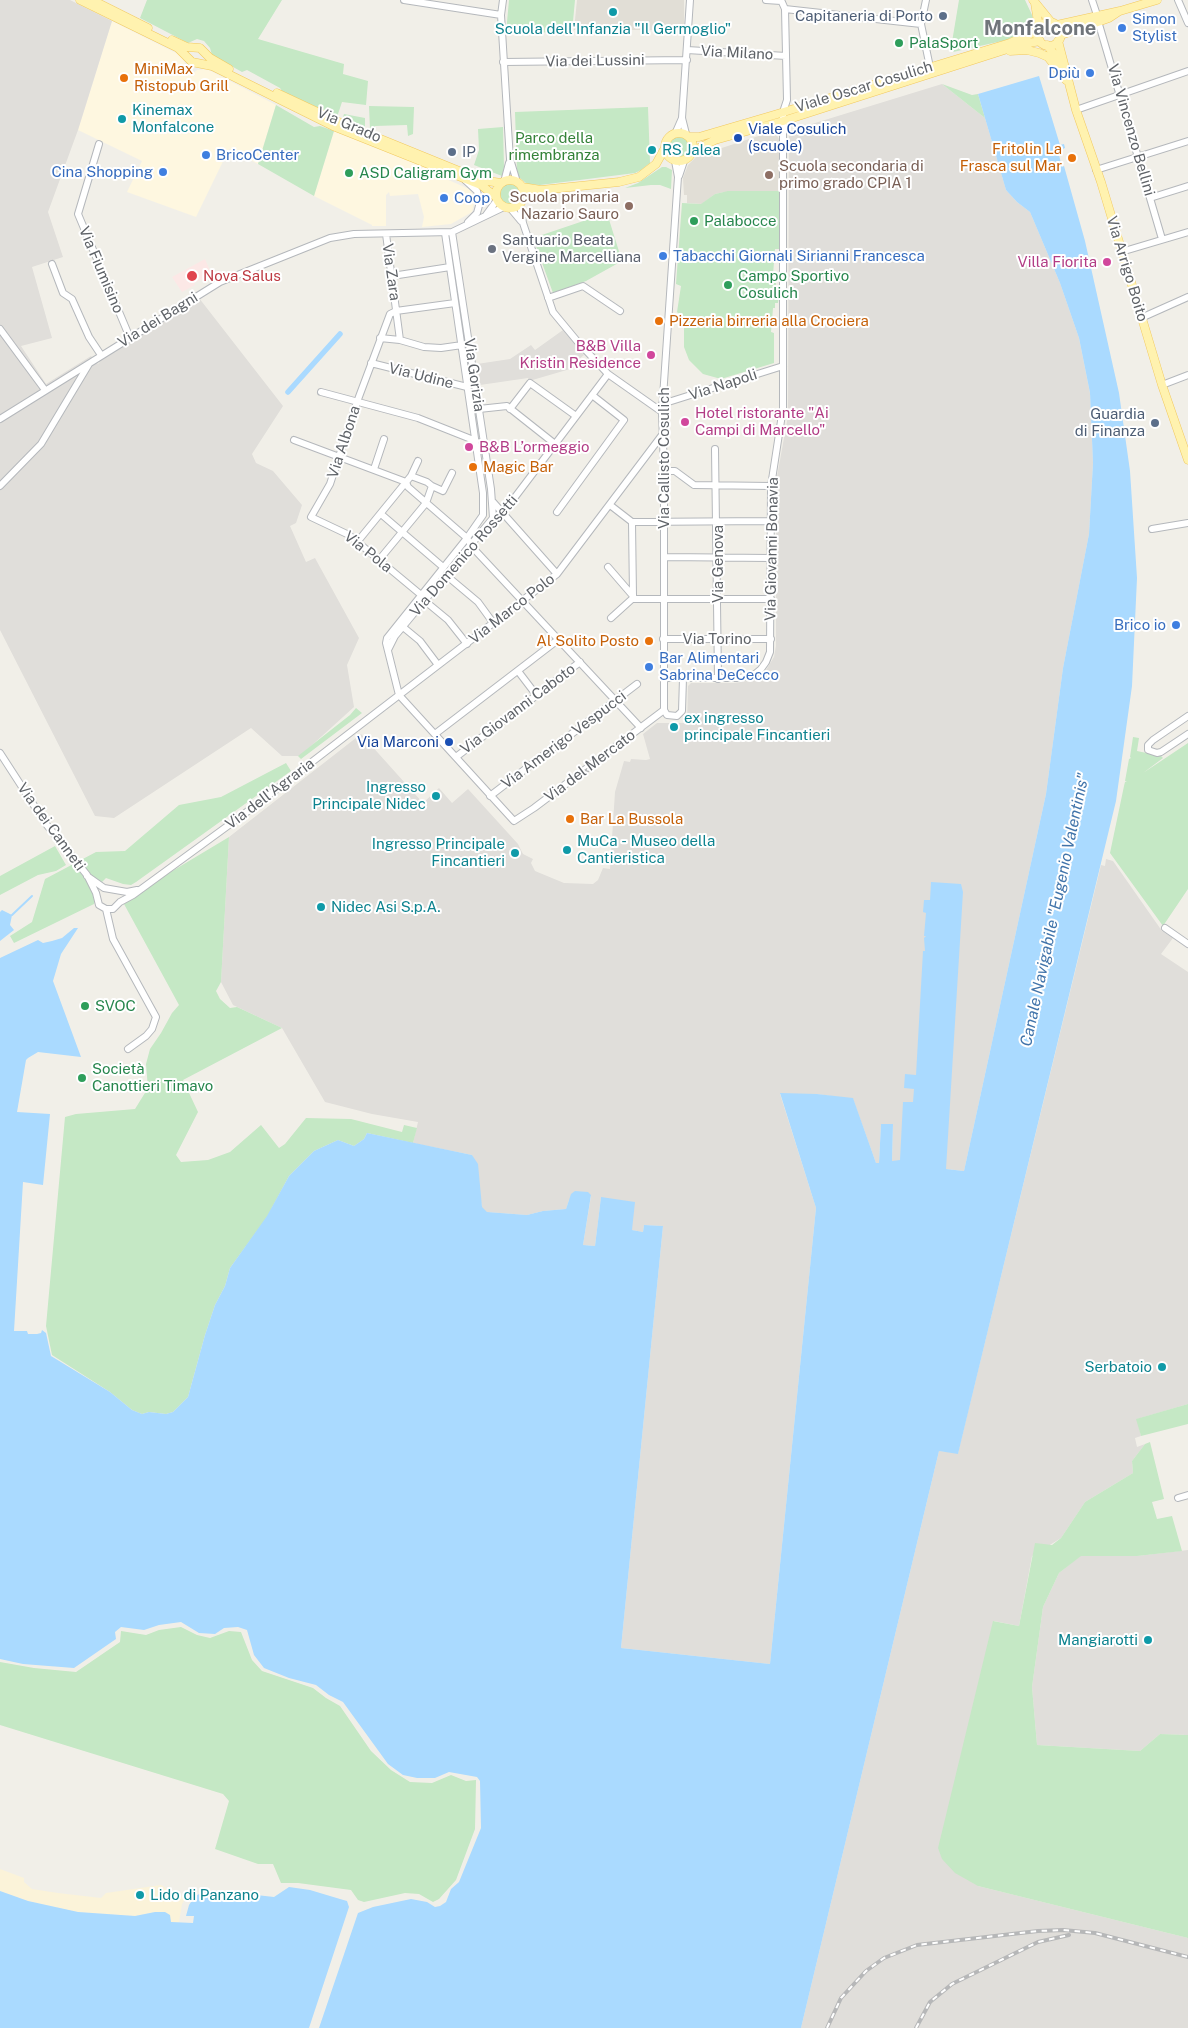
<!DOCTYPE html>
<html>
<head>
<meta charset="utf-8">
<style>
  body { margin:0 }
  canvas { display:block; background:#f1efe8 }
</style>
</head>
<body>
<canvas width="1188" height="2028"></canvas>
<script>
const context = document.querySelector('canvas').getContext('2d');
context.lineJoin = 'round';
function fill(path, color) {
  context.fillStyle = color;
  context.fill(path, 'evenodd');
}
function poly(rows) {
  const path = new Path2D();
  for (const r of rows) {
    if (r.length === 3) {
      path.moveTo(r[0] + r[2], r[1]);
      path.arc(r[0], r[1], r[2], 0, 2 * Math.PI);
      continue;
    }
    path.moveTo(r[0], r[1]);
    for (let i = 2; i < r.length; i += 2) path.lineTo(r[i], r[i + 1]);
  }
  return path;
}
function strokePath(path, color, width, dash) {
  context.strokeStyle = color;
  context.lineWidth = width;
  context.lineCap = dash ? 'butt' : 'round';
  context.setLineDash(dash || []);
  context.stroke(path);
}
function label(font, color, halo, rows, align = 'center') {
  context.font = font + ' "Public Sans",sans-serif';
  context.lineWidth = 4;
  context.setLineDash([]);
  context.textBaseline = 'middle';
  context.strokeStyle = halo;
  context.fillStyle = color;
  for (const [text, x, y, turn = 0] of rows) {
    context.save();
    context.translate(x, y);
    context.rotate((+turn || 0) * Math.PI / 180);
    context.textAlign = isNaN(turn) ? turn : align;
    if (halo) context.strokeText(text, 0, 0);
    context.fillText(text, 0, 0);
    context.restore();
  }
}
const commercial = poly([
  [112,21,180,55,185,63,183,71,191,75,197,70,207,69,276,105,258,164,229,149,196,217,127,192,142,161,78,130],
  [334,131,419,164,444,178,469,189,475,198,472,212,451,224,422,227,424,217,418,194,390,196,389,192,386,195,386,226,372,226,372,225,314,196]
]);
const industrial = poly([
  [0,0,70,0,112,21,78,130,48,212,63,257,32,267,52,338,21,346,46,384,91,356,98,364,103,358,199,298,283,406,252,454,256,463,273,471,302,505,296,523,290,526,306,562,315,558,359,638,347,665,354,707,300,756,282,756,251,728,114,818,95,816,0,630],
  [942,84,985,118,1006,190,1017,202,1030,212,1060,283,1079,338,1090,393,1093,463,1089,534,1063,668,1046,794,964,1171,946,1169,946,1164,892,1161,893,1124,881,1124,879,1163,876,1163,853,1099,817,1094,780,1094,816,1208,770,1664,621,1648,663,1226,644,1225,643,1232,632,1230,601,1197,595,1246,583,1245,591,1196,569,1200,566,1209,543,1211,527,1215,487,1212,482,1210,482,1207,472,1155,413,1143,418,1122,372,1114,325,1102,282,1028,233,1005,221,982,229,837,361,734,423,803,439,788,452,803,468,789,518,844,523,854,533,859,531,863,535,871,564,883,593,884,598,880,603,868,610,869,615,792,624,761,630,762,631,759,646,760,650,759,643,734,657,723,687,723,688,686,691,683,735,683,746,681,766,670,774,657,776,646,776,482,788,416,789,131],
  [563,330,584,355,573,364,576,364,577,367,529,381,528,378,480,385,477,364,510,359,531,345,535,350],
  [1106,859,1113,861,1162,931,1173,938,1161,954,1188,972,1188,1404,1137,1419,1141,1436,1135,1438,1137,1447,1145,1444,1132,1461,1133,1473,1085,1502,1061,1538,1032,1556,1019,1626,994,1621,978,1886,1188,1938,1188,2028,801,2028,939,1451,958,1453,1101,865,1105,866],
  [1188,1550,1188,1735,1160,1734,1140,1751,1037,1745,1032,1687,1043,1607,1059,1573,1080,1556,1137,1556]
]);
const education = poly([
  [577,0,684,0,684,25,671,30,574,30],
  [774,131,779,139,779,191,724,192,715,194,702,204,687,203,687,195,684,195,683,178,688,165,697,156]
]);
const medical = poly([
  [205,259,212,275,194,283,195,285,182,292,172,277]
]);
const green = poly([
  [147,0,282,0,258,39,344,64,343,74,368,81,366,105,342,102,337,117,282,91,280,88,247,70,242,72,217,58,212,55,210,48,204,41,197,39,188,43,140,18],
  [509,0,575,0,572,32,506,33],
  [959,0,1025,0,1032,15,1034,22,1033,28,1024,34,1011,39,953,52,951,48],
  [942,84,972,95,978,94,985,118],
  [276,105,314,127,320,126,334,131,314,196,258,164],
  [369,106,414,107,413,134,408,136,407,125,375,126,374,132,370,130],
  [648,107,650,163,641,170,635,173,540,185,527,184,519,177,517,172,515,112],
  [344,114,365,118,365,128,342,120],
  [503,127,504,167,502,176,474,165,479,150,478,129],
  [679,148,11],
  [662,167,666,167,672,170,671,189,660,185,651,185,625,188,638,183],
  [510,194,11],
  [728,191,779,191,779,249,775,249,773,275,775,275,774,283,776,283,776,295,779,296,778,303,775,303,775,308,773,308,771,332,774,333,774,363,721,379,703,374,689,360,684,347,684,319,677,312,681,286,676,284,682,203,701,204,715,194],
  [607,213,622,261,586,281,553,293,533,238],
  [356,708,362,713,301,759,298,756,350,715],
  [1133,737,1139,738,1137,751,1161,756,1163,758,1143,773,1188,743,1188,889,1163,926,1110,853,1124,786,1125,782,1127,781,1125,781,1129,759,1131,758,1130,757],
  [286,763,291,771,136,882,131,885,123,884,106,878,93,891,96,898,94,904,14,943,10,936,32,922,45,879,96,852,125,851,179,805,221,797],
  [229,837,221,982,216,991,220,999,230,1008,237,1007,282,1028,183,1080,198,1112,176,1155,181,1162,208,1160,230,1152,261,1125,279,1148,285,1144,306,1118,351,1119,402,1132,404,1125,417,1128,413,1143,367,1133,364,1139,354,1146,338,1140,314,1151,289,1176,267,1217,230,1268,225,1286,215,1305,205,1335,188,1397,173,1412,166,1414,149,1412,142,1414,132,1410,110,1392,52,1355,46,1326,65,1117,76,1114,135,1109,148,1088,146,1064,150,1049,161,1033,172,1013,179,1005,124,904,164,876],
  [55,846,66,865,56,871,38,875,0,895,0,876],
  [1188,1404,1188,1424,1141,1436,1136,1419],
  [1150,1442,1164,1499,1152,1502,1157,1519,1172,1516,1182,1551,1137,1556,1081,1556,1059,1573,1043,1607,1032,1687,1037,1745,1140,1751,1160,1734,1188,1735,1188,1938,978,1886,955,1873,942,1859,938,1848,993,1621,1019,1626,1035,1543,1052,1545,1061,1538,1085,1502,1133,1473,1132,1461,1145,1444],
  [181,1627,197,1635,210,1638,229,1631,241,1632,252,1660,262,1671,313,1688,326,1698,340,1706,371,1751,391,1770,410,1782,432,1783,451,1775,466,1781,476,1780,475,1829,456,1880,439,1899,433,1902,419,1894,405,1893,364,1902,358,1900,351,1890,298,1883,281,1883,273,1864,258,1864,215,1849,229,1801,223,1794,0,1725,0,1662,34,1668,76,1672,120,1642,121,1631,146,1635,159,1630]
]);
const sand = poly([
  [0,1869,24,1878,24,1882,32,1889,58,1893,101,1898,106,1893,161,1885,166,1888,168,1895,187,1896,182,1904,179,1922,170,1922,155,1912,135,1916,78,1912,28,1901,0,1891]
]);
const water = poly([
  [1039,76,1060,145,1064,144,1065,148,1058,151,1062,167,1064,166,1085,241,1119,393,1130,471,1137,578,1132,686,1116,801,958,1454,939,1451,801,2028,319,2028,358,1913,373,1907,411,1899,427,1902,435,1907,440,1906,446,1902,451,1889,459,1882,481,1828,480,1781,477,1777,449,1772,435,1778,417,1778,403,1775,388,1764,343,1702,329,1695,316,1685,289,1678,264,1668,254,1655,247,1630,238,1627,224,1628,215,1634,199,1633,181,1622,159,1625,144,1630,121,1627,115,1632,116,1639,74,1668,23,1664,0,1659,0,958,38,940,43,943,52,941,62,938,74,928,78,928,61,954,53,981,81,1057,38,1052,28,1058,26,1060,17,1112,50,1114,43,1185,23,1182,14,1331,27,1331,28,1334,37,1334,41,1333,42,1330,46,1333,51,1356,110,1392,132,1410,142,1414,149,1412,166,1414,173,1412,188,1397,205,1335,215,1305,225,1286,230,1268,267,1216,289,1176,314,1151,338,1140,354,1146,364,1139,367,1133,472,1155,478,1164,482,1207,487,1212,527,1215,543,1211,566,1209,571,1194,575,1191,588,1192,591,1195,583,1245,595,1246,601,1197,635,1202,632,1230,643,1232,644,1225,663,1226,621,1648,770,1664,816,1208,780,1093,817,1094,853,1098,876,1163,879,1163,881,1124,893,1124,892,1161,900,1160,903,1102,913,1102,914,1089,904,1088,905,1074,916,1075,923,951,925,951,924,938,926,936,924,936,926,913,923,912,924,900,930,900,931,882,961,884,963,892,946,1169,964,1171,1046,794,1063,668,1089,534,1093,463,1090,393,1079,338,1060,283,1030,212,1017,202,1006,190,978,94],
  [2,910,12,915,10,925,14,930,0,941,0,912],
  [289,1887,310,1890,340,1899,347,1901,349,1907,309,2028,0,2028,0,1891,28,1901,78,1912,135,1916,155,1912,165,1912,170,1915,171,1922,193,1923,194,1916,186,1916,189,1905,195,1896,206,1891,221,1891,274,1897]
]);
const stream = poly([
  [12,915,32,896]
]);
const canal = poly([
  [288,392,340,334]
]);
const minor = poly([
  [404,0,501,15],
  [503,0,501,15,509,144,510,159,517,182],
  [766,0,781,1],
  [926,0,921,24,931,72],
  [1092,0,1097,15],
  [1178,0,1188,23],
  [785,9,921,24],
  [1098,21,1162,239],
  [687,50,786,56],
  [503,62,687,60],
  [1076,110,1188,71],
  [675,134,682,118],
  [686,134,682,118,690,0],
  [99,144,78,214,130,338],
  [1096,170,1188,141],
  [679,176,684,161],
  [465,180,477,191,480,202,477,213,468,222],
  [504,182,509,163],
  [1150,198,1188,186],
  [520,205,523,223,553,312,577,341,608,374,662,412],
  [511,209,521,221],
  [486,215,497,200],
  [452,232,491,489,493,518],
  [445,233,483,493,483,515,467,538,387,638,386,643,399,695,514,821,534,808,664,710],
  [386,234,400,340],
  [1121,252,1188,232],
  [52,264,63,293,72,299,89,337,101,355],
  [392,276,450,267],
  [548,298,583,286,620,311],
  [1141,318,1188,297],
  [0,329,45,390],
  [380,338,400,340,424,347,441,348,462,345],
  [371,363,467,387],
  [1162,385,1188,375],
  [321,392,418,418,476,441],
  [662,404,783,366],
  [479,409,507,406,555,444],
  [510,409,530,383,576,416],
  [0,419,220,282,330,238,354,234,452,232,504,207],
  [294,440,406,482,408,487,467,538,473,548,641,728],
  [715,449,718,679],
  [374,469,384,439],
  [664,471,675,471,694,485,771,486],
  [0,486,41,444,89,364],
  [432,486,443,491,452,473],
  [493,502,557,574],
  [610,505,632,522,633,596],
  [557,512,624,420,592,395],
  [381,514,443,567],
  [632,522,771,521],
  [1152,529,1188,523],
  [358,541,411,476,418,461],
  [664,557,770,558],
  [379,560,426,503,432,486,427,482,411,476],
  [608,567,633,596],
  [447,576,478,602,494,624],
  [426,599,349,535,311,517,330,484,357,402,390,314,396,311,455,303],
  [425,601,448,620,467,644],
  [611,618,632,599,771,599],
  [403,627,420,641,438,665],
  [663,639,771,639],
  [388,650,395,636,493,518,503,513,608,374],
  [518,671,537,696],
  [663,678,740,678,755,674,761,669,766,662,770,652,771,486,783,408,783,112,787,100,785,9,781,0],
  [664,710,664,471,662,412,677,191,678,177,675,161],
  [664,710,667,715,677,716,682,711,683,678],
  [1188,716,1153,740,1148,745,1148,750,1157,753,1161,752,1188,734],
  [435,734,559,639],
  [0,753,46,824,87,875,96,893,99,905,106,909,113,909,120,902,133,895,244,814,557,574,662,435],
  [456,757,580,662],
  [490,796,637,684],
  [87,876,104,888,127,892,137,890],
  [106,909,113,939,156,1017,152,1029,146,1036,128,1049],
  [1165,928,1188,944],
  [1178,1498,1188,1495]
]);
const major = poly([
  [80,0,178,48,192,62,212,66,333,126,481,185,496,197],
  [92,0,148,28],
  [1033,0,1051,22],
  [1035,3,1039,28],
  [1049,34,12],
  [1057,25,1120,11,1157,0],
  [1061,35,1109,18,1118,12],
  [172,40,187,47,200,48,210,58,229,69],
  [1058,41,1076,110,1101,182,1162,385,1188,460],
  [1047,45,1054,54,1063,69],
  [1010,51,1027,50,1039,53,1048,57,1066,80],
  [277,93,341,123,481,180,501,183],
  [679,147,14],
  [689,137,699,137,774,115,1010,43,1037,31],
  [693,151,715,140,783,121,1023,44,1040,41],
  [510,194,14],
  [522,187,541,190,619,182,639,177,656,164,665,148]
]);
const rail = poly([
  [578,776,594,766],
  [827,2028,841,1998,866,1971,884,1958,917,1945,1038,1931,1063,1930,1095,1933,1188,1957],
  [916,2028,930,2002,952,1984,1038,1942,1069,1935]
]);
const markers = [
  [613,12,5,"#0f9aa8"],
  [943,16,5,"#5c6f8a"],
  [1122,28,5,"#3f7fe0"],
  [899,43,5,"#2e9e5b"],
  [1090,73,5,"#3f7fe0"],
  [124,78,5,"#e8710a"],
  [122,119,5,"#0f9aa8"],
  [738,138,5,"#1a4fb4"],
  [652,150,5,"#0f9aa8"],
  [452,152,5,"#5c6f8a"],
  [206,155,5,"#3f7fe0"],
  [1072,158,5,"#e8710a"],
  [163,172,5,"#3f7fe0"],
  [349,173,5,"#2e9e5b"],
  [769,175,5,"#8d6e63"],
  [444,198,5,"#3f7fe0"],
  [629,206,5,"#8d6e63"],
  [694,221,5,"#2e9e5b"],
  [492,249,5,"#6b7280"],
  [663,256,5,"#3f7fe0"],
  [1107,262,5,"#d1479c"],
  [192,276,6,"#e0444e"],
  [728,285,5,"#2e9e5b"],
  [659,321,5,"#e8710a"],
  [651,355,5,"#d1479c"],
  [685,422,5,"#d1479c"],
  [1155,423,5,"#5c6f8a"],
  [469,447,5,"#d1479c"],
  [473,467,5,"#e8710a"],
  [1176,625,5,"#3f7fe0"],
  [649,641,5,"#e8710a"],
  [649,667,5,"#3f7fe0"],
  [674,727,5,"#0f9aa8"],
  [449,742,5,"#1a4fb4"],
  [436,796,5,"#0f9aa8"],
  [570,819,5,"#e8710a"],
  [567,850,5,"#0f9aa8"],
  [515,853,5,"#0f9aa8"],
  [321,907,5,"#0f9aa8"],
  [85,1006,5,"#2e9e5b"],
  [82,1078,5,"#2e9e5b"],
  [1162,1367,5,"#0f9aa8"],
  [1148,1640,5,"#0f9aa8"],
  [140,1895,5,"#0f9aa8"]
];
const serviceNames = [
  ["Capitaneria di Porto",933,16],
  ["IP",462,152,"left"],
  ["Guardia",1145,414],
  ["di Finanza",1145,431]
];
const shopNames = [
  ["Simon",1132,19],
  ["Stylist",1132,36],
  ["Dpiù",1080,73,"right"],
  ["BricoCenter",216,155],
  ["Cina Shopping",153,172,"right"],
  ["Coop",454,198],
  ["Tabacchi Giornali Sirianni Francesca",673,256],
  ["Brico io",1166,625,"right"],
  ["Bar Alimentari",659,658],
  ["Sabrina DeCecco",659,675]
];
const cultureNames = [
  ["Scuola dell'Infanzia \"Il Germoglio\"",613,29,"center"],
  ["Kinemax",132,110],
  ["Monfalcone",132,127],
  ["RS Jalea",662,150],
  ["ex ingresso",684,718],
  ["principale Fincantieri",684,735],
  ["Ingresso",426,787,"right"],
  ["Principale Nidec",426,804,"right"],
  ["MuCa - Museo della",577,841],
  ["Cantieristica",577,858],
  ["Ingresso Principale",505,844,"right"],
  ["Fincantieri",505,861,"right"],
  ["Nidec Asi S.p.A.",331,907],
  ["Serbatoio",1152,1367,"right"],
  ["Mangiarotti",1138,1640,"right"],
  ["Lido di Panzano",150,1895]
];
const leisureNames = [
  ["PalaSport",909,43],
  ["ASD Caligram Gym",359,173],
  ["Palabocce",704,221],
  ["Campo Sportivo",738,276],
  ["Cosulich",738,293],
  ["SVOC",95,1006],
  ["Società",92,1069],
  ["Canottieri Timavo",92,1086]
];
const streetNames = [
  ["Via Milano",737,53,3],
  ["Via dei Lussini",595,61,-1],
  ["Viale Oscar Cosulich",864,87,-17],
  ["Via Grado",349,125,23],
  ["Via Vincenzo Bellini",1131,130,74],
  ["Via Arrigo Boito",1127,269,73],
  ["Via Fiumisino",101,270,67],
  ["Via Zara",391,272,82],
  ["Via dei Bagni",158,320,-32],
  ["Via Gorizia",474,375,82],
  ["Via Udine",421,376,14],
  ["Via Napoli",723,385,-18],
  ["Via Albona",344,442,-72],
  ["Via Callisto Cosulich",664,458,-90],
  ["Via Giovanni Bonavia",772,549,-89],
  ["Via Pola",368,552,38],
  ["Via Domenico Rossetti",464,556,-49],
  ["Via Genova",718,564,-90],
  ["Via Marco Polo",512,609,-38],
  ["Via Torino",717,639],
  ["Via Giovanni Caboto",518,709,-37],
  ["Via Amerigo Vespucci",564,740,-37],
  ["Via del Mercato",590,766,-37],
  ["Via dell'Agraria",270,794,-37],
  ["Via dei Canneti",51,827,54]
];
const foodNames = [
  ["MiniMax",134,69],
  ["Ristopub Grill",134,86],
  ["Fritolin La",1062,149,"right"],
  ["Frasca sul Mar",1062,166,"right"],
  ["Pizzeria birreria alla Crociera",669,321],
  ["Magic Bar",483,467],
  ["Al Solito Posto",639,641,"right"],
  ["Bar La Bussola",580,819]
];
const transitNames = [
  ["Viale Cosulich",748,129],
  ["(scuole)",748,146],
  ["Via Marconi",439,742,"right"]
];
const parkNames = [
  ["Parco della",554,138],
  ["rimembranza",554,155]
];
const educationNames = [
  ["Scuola secondaria di",779,166],
  ["primo grado CPIA 1",779,183],
  ["Scuola primaria",619,197,"right"],
  ["Nazario Sauro",619,214,"right"]
];
const worshipNames = [
  ["Santuario Beata",502,240],
  ["Vergine Marcelliana",502,257]
];
const hotelNames = [
  ["Villa Fiorita",1097,262],
  ["B&B Villa",641,346],
  ["Kristin Residence",641,363],
  ["Hotel ristorante \"Ai",695,413,"left"],
  ["Campi di Marcello\"",695,430,"left"],
  ["B&B L’ormeggio",479,447,"left"]
];
const healthNames = [
  ["Nova Salus",203,276]
];
const waterNames = [
  ["Canale Navigabile \"Eugenio Valentinis\"",1055,910,-78]
];
const districtNames = [
  ["Monfalcone",1040,29]
];
fill(commercial, '#fef7e0');
fill(industrial, '#e0deda');
fill(education, '#e1ded6');
fill(medical, '#fce8e6');
fill(green, '#c5e8c5');
fill(sand, '#fbf3d9');
fill(water, '#aadaff');
strokePath(stream, '#aadaff', 2);
strokePath(canal, '#aadaff', 5.5);
strokePath(minor, '#b5b8bc', 8);
strokePath(major, '#f2c960', 9);
strokePath(minor, '#fff', 6);
strokePath(major, '#fff2af', 8);
strokePath(rail, '#b6b7b8', 4);
strokePath(rail, '#fff', 2, [5.5]);
for (const [x, y, r, color] of markers) {
  const dot = new Path2D();
  dot.arc(x, y, r, 0, 2 * Math.PI);
  context.fillStyle = color;
  context.fill(dot);
  strokePath(dot, '#fff', 2);
}
label('15px', '#4e5e75', '#fff', serviceNames, 'right');
label('15px', '#366cbe', '#fff', shopNames, 'left');
label('15px', '#0d838f', '#fff', cultureNames, 'left');
label('15px', '#27864d', '#fff', leisureNames, 'left');
label('15px', '#5f6368', '#fff', streetNames);
label('15px', '#c56008', '#fff', foodNames, 'left');
label('15px', '#164399', '#fff', transitNames, 'left');
label('15px', '#348238', '#fff', parkNames);
label('15px', '#785e54', '#fff', educationNames, 'left');
label('15px', '#5b616d', '#fff', worshipNames, 'left');
label('15px', '#b23c85', '#fff', hotelNames, 'right');
label('15px', '#be3a42', '#fff', healthNames, 'left');
label('italic 16px', '#4174aa', '#fff', waterNames);
label('bold 20px', '#70757a', '#fff', districtNames);
</script>
</body>
</html>
